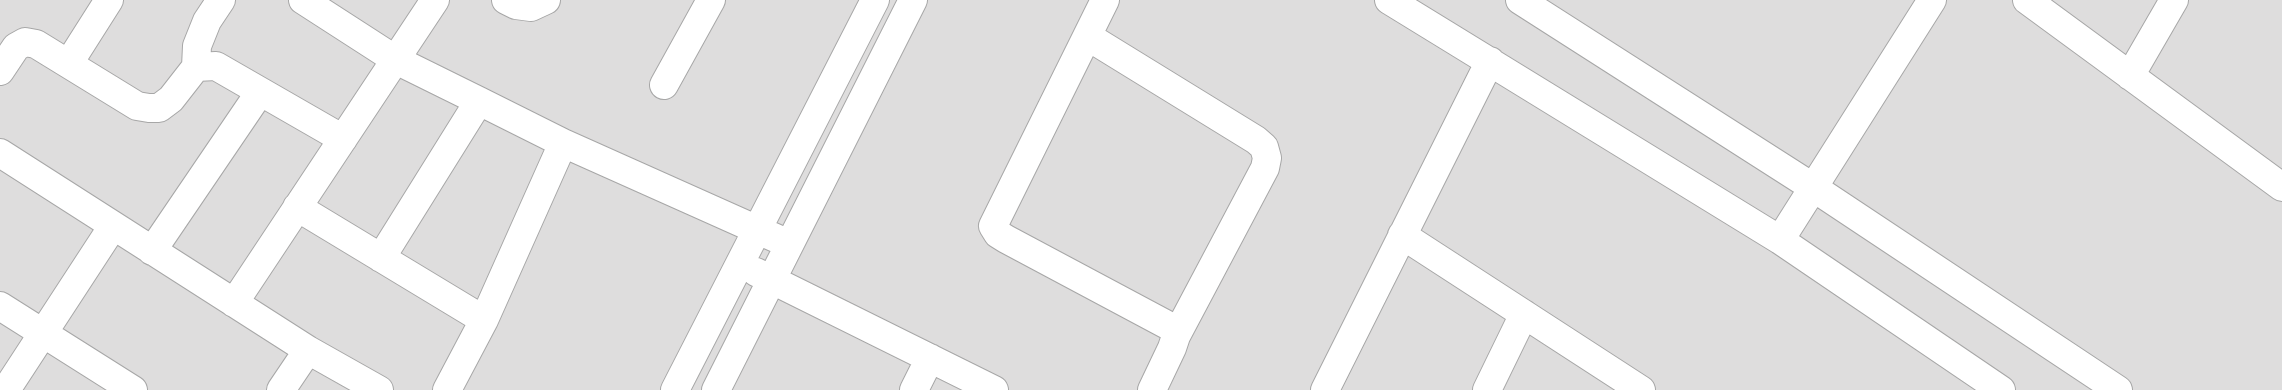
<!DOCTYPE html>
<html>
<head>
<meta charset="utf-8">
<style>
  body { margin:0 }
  canvas { display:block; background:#f1eee6 }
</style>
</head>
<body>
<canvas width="2282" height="390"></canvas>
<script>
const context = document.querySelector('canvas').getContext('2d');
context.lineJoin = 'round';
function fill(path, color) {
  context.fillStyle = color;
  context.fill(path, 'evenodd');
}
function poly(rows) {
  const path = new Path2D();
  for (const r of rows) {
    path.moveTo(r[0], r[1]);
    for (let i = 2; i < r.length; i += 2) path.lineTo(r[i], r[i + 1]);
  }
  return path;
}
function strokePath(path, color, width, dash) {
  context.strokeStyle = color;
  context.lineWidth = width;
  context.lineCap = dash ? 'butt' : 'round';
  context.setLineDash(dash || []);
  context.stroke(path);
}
const residential = poly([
  [0,0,2282,0,2282,390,0,390]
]);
const minor = poly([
  [303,0,396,60,479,101,563,143,789,244],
  [506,0,516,5,531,7,546,0],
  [1105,0,993,226,998,234,1006,239,1171,327,1176,336,1172,348,1152,390],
  [1389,0,1780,240,2001,390],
  [1520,0,1814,188,2118,390],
  [2027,0,2282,187],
  [1087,36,1256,140,1264,147,1267,158,1265,168,1176,336],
  [69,63,109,0],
  [196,67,197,46,207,21,221,0],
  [0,71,16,47,25,42,36,44,137,106,149,108,159,108,171,99,196,67,216,66,343,139],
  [2130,76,2174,0],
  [664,85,711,0],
  [0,153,308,350,379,390],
  [297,207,484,320],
  [1402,235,1641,390],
  [1780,240,1932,0],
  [152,251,260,92],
  [381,258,479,101],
  [756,272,994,390],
  [234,303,435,0],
  [0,306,133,390],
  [6,390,113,226],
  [281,390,308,350],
  [447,390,484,320,563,143],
  [675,390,875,0],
  [716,390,913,0],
  [914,390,930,358],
  [1325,390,1490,61],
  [1487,390,1524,314]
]);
fill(residential, '#dedddd');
strokePath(minor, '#a7a7a7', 30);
strokePath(minor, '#fff', 28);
</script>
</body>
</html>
